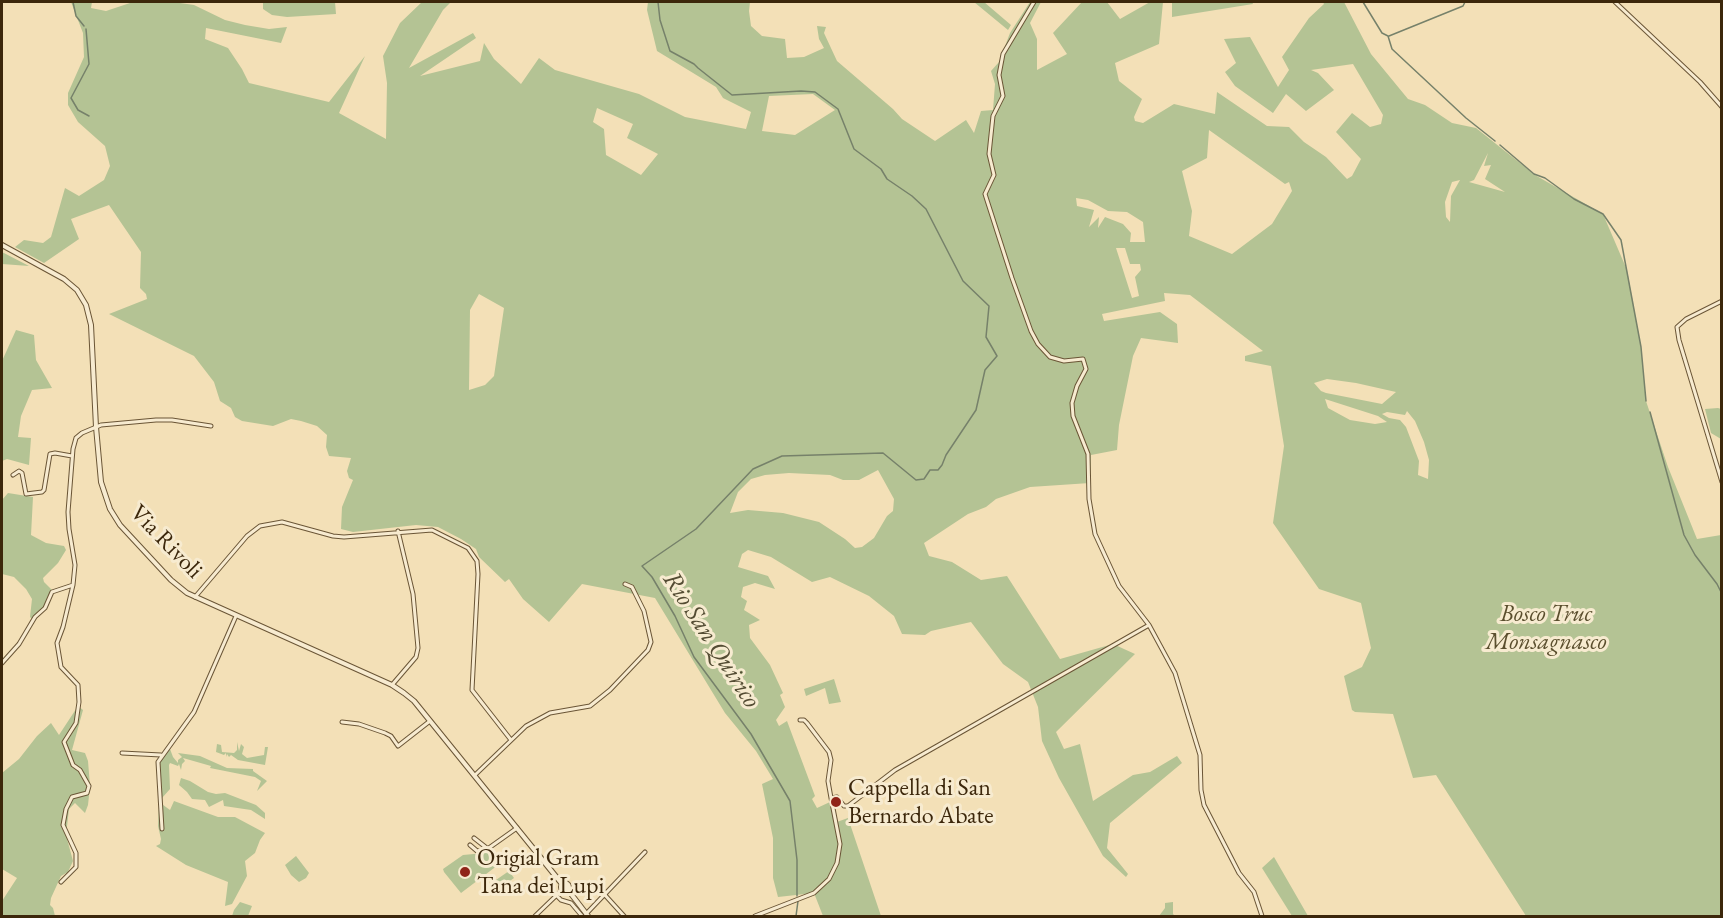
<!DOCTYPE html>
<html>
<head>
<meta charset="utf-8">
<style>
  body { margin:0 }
  #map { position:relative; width:1723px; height:918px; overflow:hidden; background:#f3e0b7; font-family:"EB Garamond",serif }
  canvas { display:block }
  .frame { position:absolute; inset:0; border:3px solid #3c270b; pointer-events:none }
</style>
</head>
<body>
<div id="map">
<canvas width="1723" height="918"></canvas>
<div class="frame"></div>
</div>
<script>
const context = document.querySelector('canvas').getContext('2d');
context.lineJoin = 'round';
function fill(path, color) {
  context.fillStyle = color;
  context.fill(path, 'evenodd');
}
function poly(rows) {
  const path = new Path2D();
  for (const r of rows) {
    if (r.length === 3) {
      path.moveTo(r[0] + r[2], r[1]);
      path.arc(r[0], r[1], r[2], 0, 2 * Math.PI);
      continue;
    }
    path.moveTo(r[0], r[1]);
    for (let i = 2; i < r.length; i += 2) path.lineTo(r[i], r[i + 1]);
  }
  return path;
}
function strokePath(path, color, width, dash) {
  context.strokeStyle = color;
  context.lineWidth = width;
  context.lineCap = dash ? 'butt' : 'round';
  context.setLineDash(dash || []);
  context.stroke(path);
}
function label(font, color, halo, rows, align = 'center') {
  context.font = font + ' "EB Garamond",serif';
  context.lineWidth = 6;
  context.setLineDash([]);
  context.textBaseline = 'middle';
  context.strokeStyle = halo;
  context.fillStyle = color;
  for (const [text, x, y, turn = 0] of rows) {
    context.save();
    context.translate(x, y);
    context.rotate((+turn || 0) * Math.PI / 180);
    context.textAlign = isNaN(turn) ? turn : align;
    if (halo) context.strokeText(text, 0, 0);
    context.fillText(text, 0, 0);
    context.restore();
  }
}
const green = poly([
  [71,2,92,2,91,8,106,11,133,2,173,2,194,5,225,20,245,25,269,29,287,27,281,43,206,28,205,39,228,48,242,69,249,83,329,102,365,56,339,113,386,139,387,83,383,56,400,23,422,2,451,2,443,10,409,68,473,33,476,38,420,76,480,61,484,43,494,59,521,84,539,58,555,70,639,94,685,117,746,129,751,112,723,98,716,87,657,51,647,10,648,2,750,2,749,11,751,26,762,36,785,39,787,58,804,57,824,48,819,39,817,26,826,27,824,33,837,61,893,109,902,119,935,141,966,120,974,133,981,111,993,110,995,84,991,71,999,62,1010,33,1030,2,1041,2,1030,23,1037,39,1037,70,1067,54,1053,33,1082,2,1107,2,1120,19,1150,2,1163,2,1159,44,1115,63,1119,81,1142,99,1134,117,1135,121,1143,123,1174,104,1215,114,1217,92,1267,126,1289,127,1304,142,1326,157,1347,179,1352,176,1361,159,1336,132,1352,113,1370,127,1381,124,1383,115,1353,64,1311,70,1318,73,1334,90,1306,111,1286,94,1273,113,1235,86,1225,72,1236,63,1224,39,1250,37,1278,87,1289,70,1282,57,1309,18,1324,4,1323,2,1344,2,1371,54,1408,99,1425,105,1452,123,1476,128,1535,175,1603,214,1627,270,1641,347,1646,401,1668,467,1697,539,1721,535,1721,916,1526,916,1436,775,1413,778,1393,714,1355,712,1352,710,1344,676,1362,667,1371,648,1361,603,1319,589,1273,523,1284,446,1271,366,1245,361,1245,356,1263,351,1190,295,1164,293,1165,301,1102,314,1104,321,1160,312,1177,324,1178,343,1141,338,1133,356,1119,425,1117,450,1091,455,1090,483,1030,487,996,499,986,507,968,514,924,543,929,556,952,562,981,580,1007,576,1060,659,1113,644,1135,654,1056,732,1064,749,1080,744,1093,801,1133,775,1150,772,1177,756,1182,763,1110,823,1107,848,1128,874,1126,877,1103,856,1059,778,1042,741,1038,707,1028,682,1003,664,971,622,931,631,925,635,902,634,894,616,869,596,830,577,812,582,771,557,748,550,742,554,738,567,768,576,775,589,755,583,743,587,741,597,747,601,744,610,760,620,749,625,750,638,770,665,783,693,780,695,785,707,776,720,779,726,787,721,815,796,812,799,817,808,830,802,834,823,848,818,881,916,823,916,814,893,778,897,773,878,773,838,762,784,773,779,756,751,725,713,655,598,582,584,549,622,523,599,509,579,505,582,479,557,476,549,461,539,438,527,416,525,353,532,341,529,342,507,353,480,349,478,347,471,351,458,329,456,326,447,327,435,317,426,301,421,291,419,273,426,242,421,235,417,231,408,220,401,214,382,194,356,109,314,147,299,146,294,140,288,141,252,109,205,71,219,79,239,44,263,15,247,24,240,43,243,51,237,65,188,79,196,104,180,110,166,105,146,78,122,68,105,68,93,84,57,83,33],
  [813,94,835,110,795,135,762,131,769,96],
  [597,108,633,124,627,138,658,154,641,175,606,155,604,129,593,122],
  [1209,130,1285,184,1289,182,1292,191,1272,224,1232,254,1189,236,1192,211,1182,171,1207,158],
  [1488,153,1484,166,1491,165,1485,179,1505,192,1469,182,1474,180],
  [1460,180,1451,196,1450,222,1446,217,1445,202,1452,182],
  [1076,198,1088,200,1108,211,1127,212,1143,222,1145,242,1130,242,1131,233,1123,224,1105,217,1098,228,1099,217,1089,227,1094,210,1077,206],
  [1116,248,1125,248,1130,264,1140,264,1141,270,1135,277,1139,296,1132,298],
  [479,294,504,308,494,376,485,385,469,390,470,310],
  [1327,379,1356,383,1396,392,1382,404,1326,393,1321,391,1314,383],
  [1325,399,1378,416,1387,422,1375,424,1350,420,1328,408],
  [1407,411,1415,421,1424,442,1429,460,1428,479,1418,475,1419,461,1406,427,1400,420,1389,418,1382,414,1387,412,1405,415],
  [878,470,894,499,893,511,887,516,874,538,862,547,855,548,845,539,819,522,783,513,748,510,730,513,738,492,751,479,765,475,789,473,830,475,843,480,859,480],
  [263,2,335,2,336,14,287,17,272,15,263,9],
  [974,2,984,2,1011,25,1008,30],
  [1172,2,1252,2,1253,4,1172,17],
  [2,252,29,266,2,264],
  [16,330,34,335,36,360,52,388,32,390,21,416,18,437,31,438,29,465,7,459,2,461,2,361],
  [1718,408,1721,409,1721,439,1711,433,1705,409],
  [8,493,33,497,31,535,46,543,64,546,66,550,58,563,43,578,44,582,52,590,44,608,32,619,30,617,32,599,26,589,14,577,2,574,2,500],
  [834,679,841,702,829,704,825,688,806,696,804,689],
  [78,706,83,710,72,750,85,753,88,761,90,786,88,805,85,813,75,803,69,809,66,835,73,861,68,872,61,876,51,898,50,905,53,908,55,916,2,916,2,901,17,878,2,869,2,773,19,759,37,736,51,723,59,735],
  [237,742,239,751,241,744,244,747,242,754,247,758,264,755,265,747,268,747,265,765,238,760,231,755,229,757,227,754,226,757,226,753,224,755,216,752,217,744,221,745,222,752,234,753,237,750],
  [170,749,173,757,178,763,178,760,182,757,178,753,200,756,227,768,253,769,253,771,267,781,257,791,261,781,255,777,210,768,211,766,183,758,185,761,182,764,181,770,179,764,178,766,170,763,169,765,170,789,162,798,160,762],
  [181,778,190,781,208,792,216,794,225,793,256,805,265,813,265,819,251,810,224,806,223,800,209,807,205,800,192,799,187,792,179,785],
  [174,801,218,817,235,817,265,833,260,840,255,853,245,861,247,876,232,904,225,906,228,882,186,865,156,846,160,844,161,839,158,826,159,802,170,810],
  [495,852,502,862,461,893,444,872,443,869,463,855],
  [296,856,309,873,306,878,299,882,291,875,285,865],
  [1274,857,1308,916,1292,916,1262,868],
  [509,871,514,878,499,889,493,882],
  [240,902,252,906,248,916,232,916,234,910],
  [1173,902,1173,914,1175,916,1159,916,1165,908,1165,903]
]);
const stream = poly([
  [73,2,76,16,84,26],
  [658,2,660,20,670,51,694,64,698,68,732,95,801,91,815,92,838,109,854,149,881,169,887,179,912,196,926,209,963,281,989,306,986,337,997,356,985,370,976,410,946,455,942,465,938,470,930,470,924,479,916,480,883,453,782,456,753,469,696,529,642,566,652,577,675,616,694,657,751,734,790,801,797,860,797,896],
  [1363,2,1382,33,1388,36,1392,49,1466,118,1495,141],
  [86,29,89,64,71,98,78,110,89,116],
  [1389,36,1463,6,1465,2],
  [1500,145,1534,174,1545,178,1574,199,1603,214,1621,240,1641,347,1646,401],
  [1650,412,1684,535,1695,555,1717,584,1722,594],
  [796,916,798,901]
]);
const minor = poly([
  [1034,2,1003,54,999,75,1003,96,993,116,989,154,994,175,985,194,1012,278,1031,331,1038,344,1050,357,1064,361,1083,359,1086,369,1077,386,1072,403,1073,416,1088,454,1089,499,1095,534,1119,586,1149,625,1175,673,1200,755,1201,790,1204,805,1239,873,1254,892,1262,916],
  [1615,2,1700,82,1722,107],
  [1722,301,1686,319,1677,327,1679,340,1722,482],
  [13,475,19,471,22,473,26,494,42,492,44,490,50,454,55,453,72,456],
  [195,597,247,536,260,526,282,522,333,536,344,537,432,530,468,548,477,561,478,574,472,690,511,740],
  [2,663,19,644,35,617,45,608,52,592,73,585,75,565,69,529,68,512,73,449,76,438,82,433,101,425,156,420,172,420,211,426],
  [392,685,416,657,418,648,413,594,398,531],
  [800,720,804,720,807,723,829,752,831,760,828,781,831,798],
  [342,722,359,724,385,733,391,736,398,746,430,721],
  [122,753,161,755],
  [475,775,526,726,550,713,590,706,610,690,648,650,651,642,644,611,632,587,625,584],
  [162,829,158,762,194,712,236,616],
  [474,838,488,849],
  [470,845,477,851,486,850,517,828],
  [61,882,76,867,76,853,63,825,66,809,72,797,87,793,89,786,80,770,73,765,64,742,76,723,79,702,78,685,61,667,57,643,63,627,73,585],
  [604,894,624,916],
  [556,895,561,900,571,903,582,916],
  [586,914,645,852],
  [535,916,562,890],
  [755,916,814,893,829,879,837,863,840,844,831,798,837,797,844,806,848,806,895,770,1149,625]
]);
const tertiary = poly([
  [2,245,64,279,77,290,86,305,91,325,96,427,101,482,110,509,120,525,171,580,187,593,392,685,404,693,414,701,562,884],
  [565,887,4],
  [568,890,588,916]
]);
const markers = [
  [836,802,6,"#8f2418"],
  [465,872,6,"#8f2418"]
];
const streetNames = [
  ["Via Rivoli",166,542,46]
];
const parkNames = [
  ["Bosco Truc",1546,614],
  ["Monsagnasco",1546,642]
];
const poiNames = [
  ["Cappella di San",848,788],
  ["Bernardo Abate",848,816],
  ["Origial Gram",477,858],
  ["Tana dei Lupi",477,886]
];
const waterNames = [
  ["Rio San Quirico",711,640,57]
];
fill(green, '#b4c394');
strokePath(stream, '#76816a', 1.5);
strokePath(minor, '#6a5536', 5);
strokePath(tertiary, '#6a5536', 6);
strokePath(minor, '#f7ebd0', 3);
strokePath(tertiary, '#f7ebd0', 4);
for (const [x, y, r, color] of markers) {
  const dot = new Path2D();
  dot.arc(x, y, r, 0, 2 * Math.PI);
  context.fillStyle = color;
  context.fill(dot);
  strokePath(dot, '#f7ebd0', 2);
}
label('24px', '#3c270b', '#f7ebd0', streetNames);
label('italic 24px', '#5a4e2d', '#f7ebd0', parkNames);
label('24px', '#3c270b', '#f7ebd0', poiNames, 'left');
label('italic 26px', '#544c33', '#f7ebd0', waterNames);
</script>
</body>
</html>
